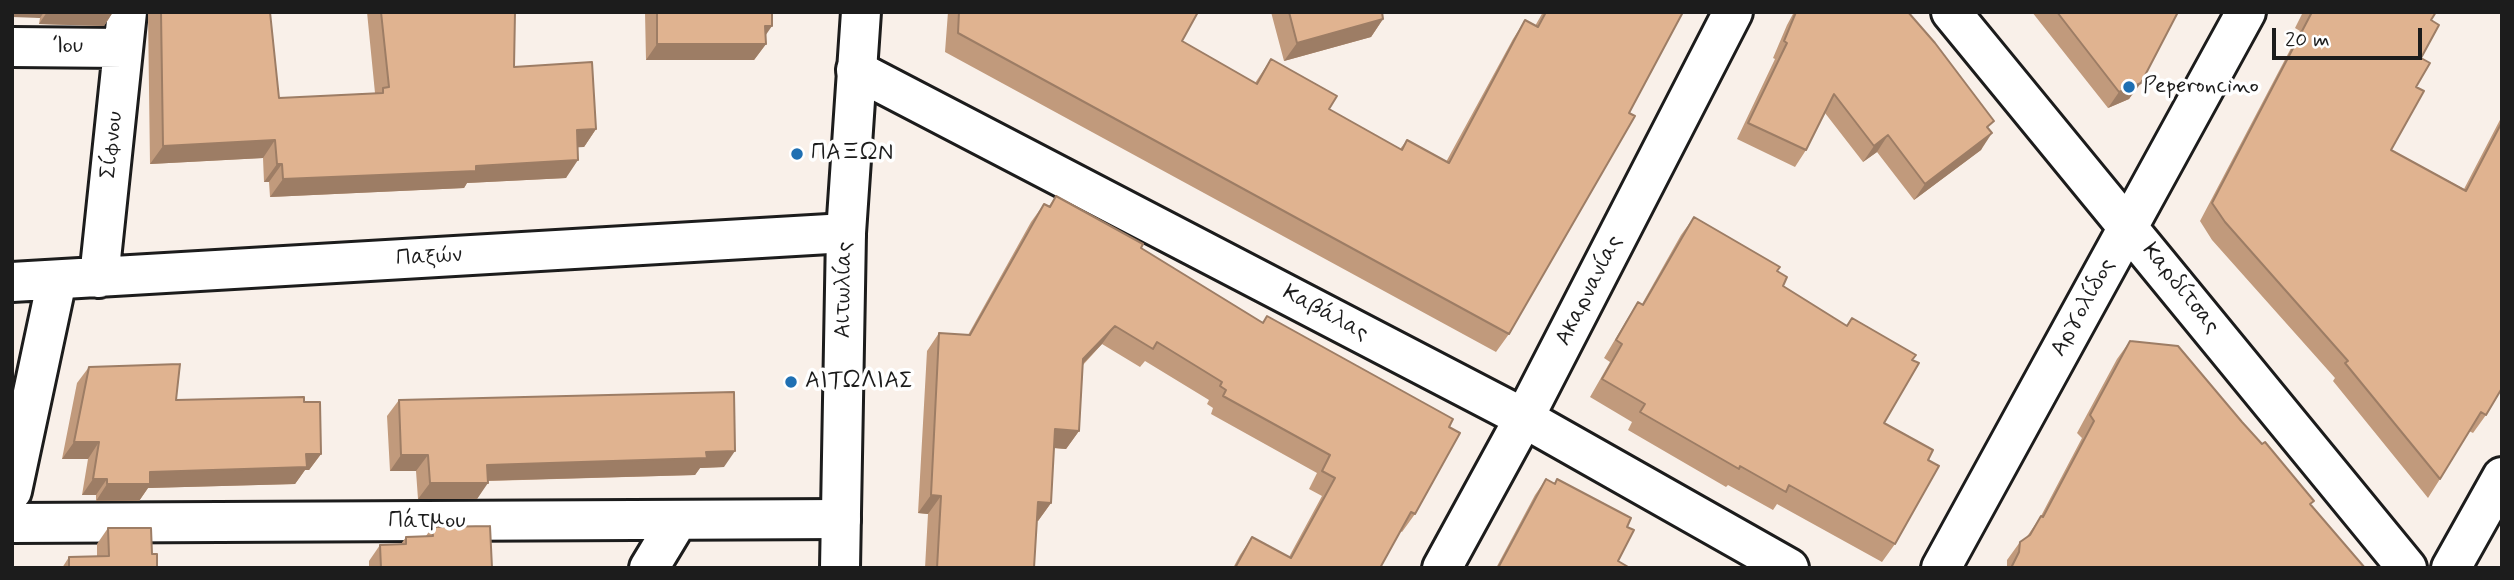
<!DOCTYPE html>
<html>
<head>
<meta charset="utf-8">
<style>
  body { margin:0 }
  #map { position:relative; width:2514px; height:580px; overflow:hidden; background:#f9f0e9; font-family:Mynerve,sans-serif }
  canvas { display:block }
  .frame { position:absolute; inset:0; border:14px solid #1c1c1c; pointer-events:none }
  .scale { position:absolute; left:2272px; top:28px; width:150px; height:32px; box-sizing:border-box; border:4px solid #1c1c1c; border-top:0; padding-left:9px; font-size:21px; line-height:24px; white-space:nowrap; color:#1c1c1c; -webkit-text-stroke:5px #fff; paint-order:stroke }
</style>
</head>
<body>
<div id="map">
<canvas width="2514" height="580"></canvas>
<div class="frame"></div>
<div class="scale">20 m</div>
</div>
<script>
const context = document.querySelector('canvas').getContext('2d');
context.lineJoin = 'round';
function poly(rows) {
  const path = new Path2D();
  for (const r of rows) {
    path.moveTo(r[0], r[1]);
    for (let i = 2; i < r.length; i += 2) path.lineTo(r[i], r[i + 1]);
  }
  return path;
}
function strokePath(path, color, width, dash) {
  context.strokeStyle = color;
  context.lineWidth = width;
  context.lineCap = dash ? 'butt' : 'round';
  context.setLineDash(dash || []);
  context.stroke(path);
}
function fill(path, color) {
  context.fillStyle = color;
  context.fill(path, 'evenodd');
}
function label(font, color, halo, rows, align = 'center') {
  context.font = font + ' Mynerve,sans-serif';
  context.lineWidth = 7;
  context.setLineDash([]);
  context.textBaseline = 'middle';
  context.strokeStyle = halo;
  context.fillStyle = color;
  for (const [text, x, y, turn = 0] of rows) {
    context.save();
    context.translate(x, y);
    context.rotate((+turn || 0) * Math.PI / 180);
    context.textAlign = isNaN(turn) ? turn : align;
    if (halo) context.strokeText(text, 0, 0);
    context.fillText(text, 0, 0);
    context.restore();
  }
}
const minor = poly([
  [1951,12,2407,568],
  [12,47,123,48],
  [856,70,1524,418,1789,568],
  [99,278,127,12],
  [12,282,846,233],
  [12,491,57,280],
  [12,523,841,519],
  [649,568,678,520],
  [1442,568,1524,418,1733,12],
  [1941,568,2246,12],
  [2451,568,2502,477]
]);
const tertiary = poly([
  [840,568,846,233,861,12]
]);
const wall = poly([
  [12,12,113,12,104,26,39,24,40,18],
  [148,12,270,12,279,98,375,93,367,12,515,12,514,67,596,129,584,147,578,147,566,178,467,183,464,188,270,197,269,182,264,182,263,158,150,164],
  [645,12,772,12,765,35,766,44,754,60,646,60],
  [948,12,1198,12,1182,41,1255,83,1271,59,1329,109,1400,149,1407,140,1446,162,1513,39,1525,20,1535,26,1543,12,1683,12,1509,334,1496,352,945,52],
  [1271,12,1382,12,1383,19,1371,37,1284,61],
  [1794,12,1908,12,1989,129,1981,150,1914,200,1877,152,1863,162,1825,113,1806,150,1795,167,1737,139,1775,59,1773,58,1787,25],
  [2032,12,2178,12,2129,99,2108,108],
  [2303,12,2436,12,2431,20,2421,58,2416,87,2391,150,2464,189,2502,116,2502,388,2486,415,2473,433,2469,431,2440,479,2428,498,2333,381,2335,378,2212,240,2200,221,2300,31,2295,28],
  [1056,196,1263,323,1267,316,1449,427,1415,514,1402,532,1400,531,1380,568,1233,568,1240,555,1252,537,1289,557,1322,496,1309,489,1317,473,1211,414,1213,408,1207,404,1209,400,1145,361,1140,367,1102,344,1083,365,1079,431,1066,449,1054,448,1051,503,1038,521,1037,521,1034,568,925,568,928,514,918,513,927,351,939,333,968,335,1031,222,1044,204,1049,206],
  [1694,217,1777,271,1783,286,1846,326,1852,318,1912,360,1884,423,1928,460,1895,544,1882,562,1777,504,1773,510,1728,485,1726,487,1628,430,1632,422,1590,397,1610,362,1604,358,1626,321,1638,302,1642,304,1681,235],
  [2130,341,2311,505,2365,568,2007,568,2007,560,2020,542,2026,538,2041,516,2082,438,2077,433,2117,359],
  [89,367,176,400,304,402,321,454,309,470,305,470,295,484,148,488,139,501,96,501,96,495,82,495,88,459,62,459,77,383],
  [399,400,724,467,700,468,695,475,488,481,477,499,418,499,416,471,390,471,387,416],
  [1546,479,1554,483,1557,479,1627,527,1618,561,1630,568,1496,568,1535,495],
  [432,527,492,568,369,568,369,561,380,545,401,544,406,537,426,536],
  [108,528,152,554,157,568,62,568,69,557,97,556,97,544]
]);
const shadedWall = poly([
  [12,12,44,12,40,18,12,17],
  [47,12,113,12,104,26,39,24],
  [1383,19,1371,37,1284,61,1297,43],
  [765,26,772,26,761,42],
  [657,44,766,44,754,60,646,60],
  [2141,83,2129,99,2108,108,2119,92],
  [596,129,584,147,564,148,577,130],
  [1992,133,1981,150,1914,200,1925,184],
  [1888,135,1877,152,1863,162,1874,146],
  [275,140,263,158,150,164,163,146],
  [578,160,566,178,467,183,464,188,270,197,283,179],
  [277,164,282,164,269,182,264,182],
  [1115,326,1102,344,1070,377,1083,359],
  [1055,429,1079,431,1066,449,1043,447],
  [74,442,99,442,88,459,62,459],
  [735,451,724,467,700,468,695,475,476,481,487,465,706,452],
  [306,454,321,454,309,470,305,470,295,484,148,488,139,501,96,501,107,484,150,472],
  [401,455,428,455,416,471,390,471],
  [93,479,107,479,96,495,82,495],
  [430,483,488,483,477,499,418,499],
  [931,495,941,496,928,514,918,513],
  [1038,502,1051,503,1038,521,1026,520]
]);
const building = poly([
  [161,12,270,12,279,98,383,93,383,88,389,87,381,12,515,12,514,67,592,62,596,129,577,130,578,160,476,166,476,171,283,179,282,164,277,164,275,140,163,146,161,12],
  [657,12,772,12,772,26,765,26,766,44,657,44,657,12],
  [959,12,1198,12,1182,41,1257,84,1271,59,1337,96,1329,109,1402,150,1407,140,1449,163,1525,20,1538,27,1546,12,1683,12,1629,113,1635,116,1509,334,958,33,959,12],
  [1289,12,1382,12,1383,19,1297,43,1289,12],
  [1796,12,1908,12,1935,43,1994,121,1987,127,1992,133,1925,184,1888,135,1874,146,1834,94,1806,150,1748,123,1787,43,1784,41,1796,12],
  [2057,12,2178,12,2141,83,2119,92,2057,12],
  [2312,12,2436,12,2431,20,2439,25,2421,58,2430,63,2416,87,2424,91,2391,150,2466,191,2502,122,2502,388,2486,415,2481,412,2440,479,2345,363,2348,361,2225,222,2212,203,2312,12],
  [1056,196,1143,244,1141,248,1263,323,1267,316,1453,419,1449,427,1460,433,1415,514,1411,512,1380,568,1235,568,1252,537,1291,558,1335,478,1322,471,1330,455,1223,396,1226,390,1220,386,1222,382,1157,342,1153,349,1115,326,1083,359,1079,431,1055,429,1051,503,1038,502,1034,568,937,568,941,496,931,495,939,333,970,335,1044,204,1050,207,1056,196],
  [1694,217,1780,267,1777,271,1787,277,1783,286,1847,326,1852,318,1916,355,1912,360,1919,363,1884,423,1933,450,1928,460,1939,466,1895,544,1789,485,1786,492,1740,466,1739,469,1640,412,1645,404,1602,379,1622,344,1616,340,1638,302,1643,305,1694,217],
  [2130,341,2178,346,2242,422,2262,444,2265,442,2314,501,2310,504,2365,568,2011,568,2019,552,2020,542,2030,535,2041,516,2043,517,2094,421,2090,415,2130,341],
  [180,364,176,400,304,397,304,402,320,402,321,454,306,454,307,467,150,472,150,484,107,484,107,479,93,479,99,442,74,442,89,367,180,364],
  [734,392,735,451,706,452,707,458,487,465,488,483,430,483,428,455,401,455,399,400,734,392],
  [1546,479,1555,484,1557,479,1631,518,1627,527,1634,530,1618,561,1630,568,1498,568,1546,479],
  [490,526,492,568,381,568,380,545,406,544,406,537,433,536,432,527,490,526],
  [108,528,151,528,152,554,157,554,157,568,69,568,69,557,109,556,108,528]
]);
const markers = [
  [2129,87,7,"#1f6fb2"],
  [797,154,7,"#1f6fb2"],
  [791,382,7,"#1f6fb2"]
];
const streetNames = [
  ["Ίου",68,47],
  ["Σίφνου",113,145,-84],
  ["Παξών",429,258,-3],
  ["Καρδίτσας",2180,289,51],
  ["Αιτωλίας",845,290,-89],
  ["Ακαρνανίας",1590,291,-63],
  ["Αργολίδος",2084,308,-61],
  ["Καβάλας",1325,314,28],
  ["Πάτμου",427,522]
];
const poiNames = [
  ["Peperoncino",2143,87],
  ["ΠΑΞΩΝ",811,154],
  ["ΑΙΤΩΛΙΑΣ",805,382]
];
strokePath(minor, '#1c1c1c', 44);
strokePath(tertiary, '#1c1c1c', 44);
strokePath(minor, '#fff', 38);
strokePath(tertiary, '#fff', 38);
fill(wall, '#c19a7c');
fill(shadedWall, '#9d7d65');
fill(building, '#e0b390');
strokePath(building, '#9d7d65', 2);
for (const [x, y, r, color] of markers) {
  const dot = new Path2D();
  dot.arc(x, y, r, 0, 2 * Math.PI);
  context.fillStyle = color;
  context.fill(dot);
  strokePath(dot, '#fff', 2.5);
}
label('23px', '#1c1c1c', '#fff', streetNames);
label('23px', '#1c1c1c', '#fff', poiNames, 'left');
</script>
</body>
</html>
